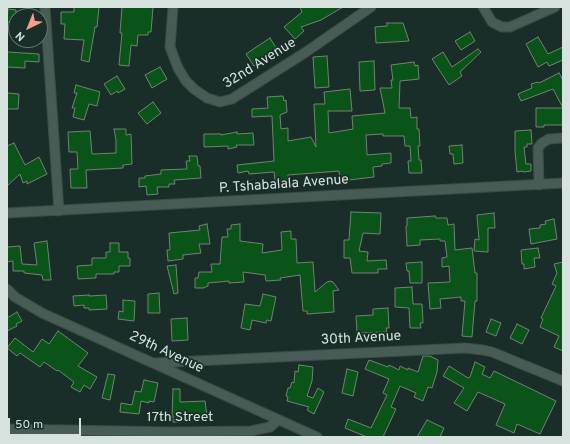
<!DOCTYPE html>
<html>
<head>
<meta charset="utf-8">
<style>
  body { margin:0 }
  #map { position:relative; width:570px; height:444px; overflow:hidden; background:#1a2e29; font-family:Overpass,sans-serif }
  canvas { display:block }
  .frame { position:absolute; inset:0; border:8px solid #d6e2de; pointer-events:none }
  .north { position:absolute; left:8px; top:8px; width:40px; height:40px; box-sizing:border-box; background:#1a2e29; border:1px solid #657671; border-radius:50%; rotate:223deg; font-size:11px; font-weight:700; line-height:16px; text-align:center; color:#d6e2de }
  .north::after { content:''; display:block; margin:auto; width:14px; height:18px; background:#f59d8f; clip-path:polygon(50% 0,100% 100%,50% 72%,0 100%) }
  .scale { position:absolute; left:8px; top:418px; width:73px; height:18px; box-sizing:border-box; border:2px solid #d6e2de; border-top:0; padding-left:5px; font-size:12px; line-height:14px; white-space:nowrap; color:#d6e2de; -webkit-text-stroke:3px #1a2e29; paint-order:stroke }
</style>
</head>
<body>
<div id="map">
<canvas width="570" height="444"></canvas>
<div class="frame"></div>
<div class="north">N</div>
<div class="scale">50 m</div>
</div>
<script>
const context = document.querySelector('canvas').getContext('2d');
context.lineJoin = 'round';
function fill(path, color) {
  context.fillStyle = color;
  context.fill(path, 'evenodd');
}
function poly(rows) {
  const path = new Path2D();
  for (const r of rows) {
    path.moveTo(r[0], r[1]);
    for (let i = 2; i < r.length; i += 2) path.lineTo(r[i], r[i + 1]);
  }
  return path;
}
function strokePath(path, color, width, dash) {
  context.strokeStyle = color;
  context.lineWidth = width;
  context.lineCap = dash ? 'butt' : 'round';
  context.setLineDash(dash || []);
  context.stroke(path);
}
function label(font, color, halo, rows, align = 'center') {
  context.font = font + ' Overpass,sans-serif';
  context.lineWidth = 3.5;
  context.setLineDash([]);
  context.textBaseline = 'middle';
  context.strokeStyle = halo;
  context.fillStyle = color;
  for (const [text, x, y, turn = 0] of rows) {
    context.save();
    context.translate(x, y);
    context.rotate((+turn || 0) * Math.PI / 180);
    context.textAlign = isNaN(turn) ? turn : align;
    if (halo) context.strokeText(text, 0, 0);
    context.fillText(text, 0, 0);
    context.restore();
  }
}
const building = poly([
  [74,7,99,7,97,27,95,27,89,62,81,60,84,40,64,39,65,24,61,24,61,12,74,12,74,7],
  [122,7,153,7,151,32,148,32,148,35,138,35,137,46,131,45,129,66,119,65,122,33,120,33,122,7],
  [300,7,343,7,321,20,301,27,304,31,295,39,284,27,302,12,300,7],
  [8,9,16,10,16,23,7,22,8,9],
  [387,23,403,23,409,41,376,43,375,27,387,26,387,23],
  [470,32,475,41,461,50,455,41,470,32],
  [538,37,548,54,563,47,563,60,549,66,547,62,538,67,526,44,538,37],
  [270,38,278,51,254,66,246,54,270,38],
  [478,49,481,52,460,72,462,76,449,85,432,59,443,52,452,67,478,49],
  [7,52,39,54,39,62,25,61,25,68,7,67,7,52],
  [327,56,329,87,315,88,313,57,327,56],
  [374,61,375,90,360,91,359,62,374,61],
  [414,62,415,66,418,65,419,79,400,81,399,108,410,108,411,118,417,117,417,129,419,129,420,146,418,146,419,160,421,160,422,173,409,173,408,161,411,161,410,146,405,146,404,136,383,136,383,134,366,135,367,155,391,153,391,163,382,164,382,166,373,167,374,177,340,181,339,171,288,175,288,179,275,181,274,172,249,174,248,171,238,173,237,165,274,161,272,116,252,117,252,109,268,108,267,97,283,96,284,101,286,100,287,112,280,115,281,129,288,128,288,141,311,137,316,147,314,104,325,104,324,92,350,89,352,111,328,111,329,133,353,129,352,116,385,113,380,88,392,88,391,80,393,80,391,65,414,62],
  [160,67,167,79,152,88,145,75,160,67],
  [559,73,563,80,563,125,544,125,544,127,536,127,536,108,563,108,553,89,521,101,518,94,532,88,531,84,538,82,539,83,559,73],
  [117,76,125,89,118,93,117,91,111,95,104,84,117,76],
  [76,85,100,92,97,106,89,104,84,120,73,117,75,108,72,108,77,93,74,93,76,85],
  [7,93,19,94,18,109,7,109,7,93],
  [153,102,161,113,147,124,138,113,153,102],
  [114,129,126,129,126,135,131,134,132,164,123,165,123,168,86,170,87,188,71,188,70,169,78,169,77,152,69,152,68,132,90,131,92,154,116,153,116,140,114,129],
  [531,130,532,144,527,144,527,147,524,147,526,164,531,164,531,171,523,172,523,171,517,172,515,151,515,131,531,130],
  [237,132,237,134,253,133,254,145,236,145,237,147,228,149,228,146,204,147,204,134,221,134,221,135,237,132],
  [14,143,25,165,39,157,47,174,27,184,27,181,23,183,20,174,7,186,7,146,14,143],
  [462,145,463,163,454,164,453,154,450,154,449,146,462,145],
  [189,156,197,156,198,166,200,166,201,178,174,180,175,184,169,184,169,187,157,187,158,194,147,195,146,186,139,187,139,178,145,178,145,176,161,174,161,170,187,169,186,161,190,161,189,156],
  [351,212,381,213,380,234,363,233,359,251,368,252,367,261,386,260,387,269,378,269,378,273,352,273,350,258,344,258,344,240,349,240,351,212],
  [494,213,495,228,488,228,488,252,474,251,475,239,479,240,477,215,494,213],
  [435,216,436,218,447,218,448,225,454,224,455,250,472,248,475,273,477,273,477,301,475,301,472,337,462,336,465,301,461,301,461,297,440,299,441,308,430,309,428,283,450,282,449,266,442,267,442,258,447,257,445,241,440,241,440,239,420,240,420,245,407,246,406,226,407,226,407,218,435,216],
  [554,219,557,239,531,244,529,229,540,228,540,225,546,224,545,221,554,219],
  [207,224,210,244,199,244,201,253,183,255,183,259,168,261,167,250,170,250,169,233,200,230,199,226,207,224],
  [240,224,240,241,263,244,262,253,282,250,281,232,291,231,291,239,296,239,297,263,313,262,315,292,327,282,330,281,333,282,339,290,333,291,334,312,307,314,307,311,303,311,300,275,280,278,281,280,266,281,265,275,243,272,244,282,229,283,229,281,208,283,208,286,203,288,195,288,195,278,198,278,199,272,212,272,211,264,220,264,222,237,228,237,227,229,231,229,231,225,240,224],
  [47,241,51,280,43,280,42,275,24,273,24,271,13,271,13,261,7,262,7,247,20,246,22,264,37,265,34,243,47,241],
  [110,243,119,243,119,252,128,252,128,258,130,258,130,266,119,266,119,272,114,272,114,274,96,274,96,278,78,279,77,266,92,265,92,258,106,258,106,252,110,252,110,243],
  [538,248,540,258,534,258,535,267,524,269,524,264,522,264,521,250,538,248],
  [422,262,422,283,410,283,409,271,407,271,406,263,422,262],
  [563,262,563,351,554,347,559,336,540,327,543,319,541,318,556,286,552,284,557,273,554,264,563,262],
  [176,265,178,293,174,294,167,266,176,265],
  [412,287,413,304,422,304,423,323,420,323,421,328,410,328,409,308,395,307,395,288,412,287],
  [159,293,160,313,148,313,148,294,159,293],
  [263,294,276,297,271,321,267,320,266,323,252,320,250,330,241,328,245,304,260,306,263,294],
  [89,295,89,296,106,295,107,309,89,310,89,308,84,308,84,305,74,306,73,296,89,295],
  [123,300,135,301,134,321,118,319,119,311,123,312,123,300],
  [388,308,389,328,386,328,387,332,357,333,356,316,373,315,373,309,388,308],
  [17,312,22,321,16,324,17,326,7,331,7,318,17,312],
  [187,318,188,340,172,341,171,319,187,318],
  [491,319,501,323,496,336,486,332,491,319],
  [517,324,529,330,522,344,510,338,517,324],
  [58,331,88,353,78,366,97,377,90,389,84,385,80,392,71,387,74,382,58,370,57,371,44,362,40,367,20,353,17,356,7,348,15,338,33,352,42,339,49,344,58,331],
  [423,356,430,356,438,360,437,372,432,388,428,387,423,401,414,397,416,393,400,386,391,407,396,409,383,437,367,437,345,428,348,419,371,428,387,395,383,393,389,379,365,369,369,360,388,367,389,365,399,370,400,366,408,370,408,368,418,372,423,356],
  [475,362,485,367,482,374,490,378,494,371,556,401,540,434,517,424,514,433,496,425,505,404,478,392,467,411,454,403,464,388,443,376,449,366,468,378,470,377,475,362],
  [299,365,313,367,312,381,307,396,313,398,318,388,324,392,314,414,307,410,309,407,287,401,288,397,286,396,288,388,290,388,292,382,294,383,295,371,298,372,299,365],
  [347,369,358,372,353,396,342,393,347,369],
  [108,374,115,375,110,400,102,398,108,374],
  [144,380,158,383,154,402,149,401,149,403,141,401,139,414,120,412,121,403,132,405,135,391,141,392,144,380],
  [173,389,180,389,180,402,205,401,207,416,196,417,196,416,180,416,180,422,173,422,173,416,172,416,173,389],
  [427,420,444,428,440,437,417,437,427,420]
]);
const minor = poly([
  [45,7,59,211],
  [173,7,170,47,178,68,186,81,194,89,207,98,220,102,232,99,306,52,371,7],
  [483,7,492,22,502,27,510,27,555,7],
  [539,185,538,148,542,143,549,139,563,138],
  [7,213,563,183],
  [7,289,15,297,42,313,317,437],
  [154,363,465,348,483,350,492,352,563,381],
  [7,429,173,432,251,431,270,427,278,420]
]);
const streetNames = [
  ["32nd Avenue",260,64,-32],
  ["P. Tshabalala Avenue",284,185,-4],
  ["30th Avenue",361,339,-3],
  ["29th Avenue",166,353,25],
  ["17th Street",180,418]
];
fill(building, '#0a5319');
strokePath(building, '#738274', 1);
strokePath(minor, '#3b4b46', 11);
strokePath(minor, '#465c55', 9);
label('14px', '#d6e2de', '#1a2e29', streetNames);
</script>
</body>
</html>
